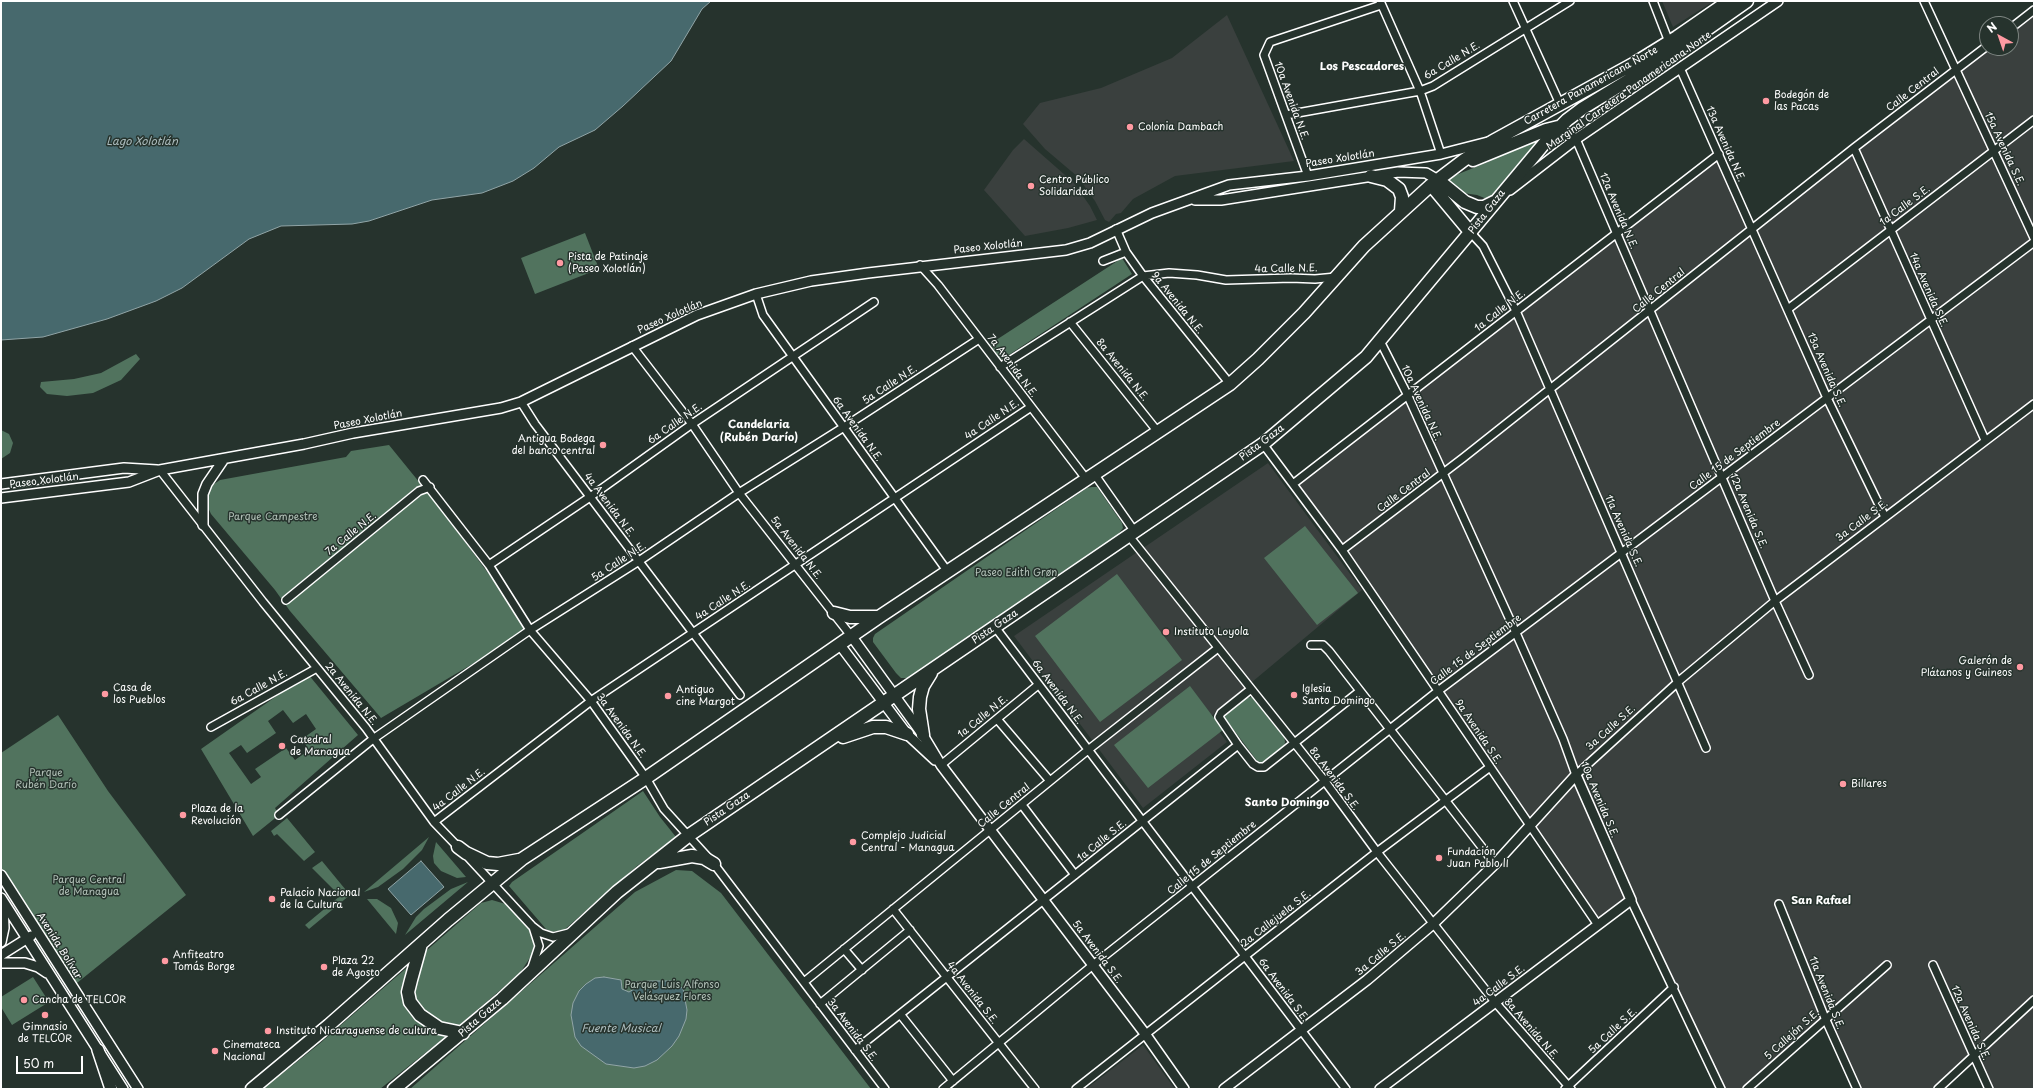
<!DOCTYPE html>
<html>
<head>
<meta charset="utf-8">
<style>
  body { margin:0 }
  #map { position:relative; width:2035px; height:1090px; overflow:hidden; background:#26332d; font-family:"Playpen Sans",sans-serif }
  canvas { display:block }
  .frame { position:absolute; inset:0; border:2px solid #fff; pointer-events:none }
  .north { position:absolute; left:1979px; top:16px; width:40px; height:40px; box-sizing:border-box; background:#26332d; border:1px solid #7d8581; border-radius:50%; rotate:320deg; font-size:11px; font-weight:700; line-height:16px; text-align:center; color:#fff }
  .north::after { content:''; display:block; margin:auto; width:14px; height:18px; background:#ff9aa2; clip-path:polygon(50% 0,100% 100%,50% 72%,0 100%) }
  .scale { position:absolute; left:16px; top:1056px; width:67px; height:18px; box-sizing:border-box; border:2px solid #fff; border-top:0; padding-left:5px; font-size:12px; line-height:14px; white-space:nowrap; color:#fff; -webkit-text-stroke:3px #26332d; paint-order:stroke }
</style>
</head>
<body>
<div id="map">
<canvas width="2035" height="1090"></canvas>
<div class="frame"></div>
<div class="north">N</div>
<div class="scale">50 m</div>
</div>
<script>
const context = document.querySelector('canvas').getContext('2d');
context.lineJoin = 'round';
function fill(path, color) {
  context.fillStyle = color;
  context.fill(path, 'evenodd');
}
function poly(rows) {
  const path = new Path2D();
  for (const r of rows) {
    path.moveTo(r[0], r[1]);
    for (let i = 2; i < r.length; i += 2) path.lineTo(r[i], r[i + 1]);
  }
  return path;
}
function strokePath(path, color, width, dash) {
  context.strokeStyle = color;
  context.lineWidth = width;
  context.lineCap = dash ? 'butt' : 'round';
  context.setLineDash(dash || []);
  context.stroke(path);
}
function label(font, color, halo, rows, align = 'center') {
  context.font = font + ' "Playpen Sans",sans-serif';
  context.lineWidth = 3;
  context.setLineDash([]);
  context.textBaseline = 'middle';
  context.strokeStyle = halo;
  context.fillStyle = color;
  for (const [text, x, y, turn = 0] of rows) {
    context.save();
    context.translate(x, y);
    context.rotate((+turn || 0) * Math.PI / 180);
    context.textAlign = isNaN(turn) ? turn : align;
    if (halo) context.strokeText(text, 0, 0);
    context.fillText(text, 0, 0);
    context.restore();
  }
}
const built = poly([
  [1662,1,1714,1,1673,27],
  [2034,10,2034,1089,1989,1089,1974,1057,1939,1089,1857,1089,1825,1019,1747,1089,1721,1089,1632,900,1598,925,1293,484,1719,154,1751,229,1987,48,2011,48,2011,28],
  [1227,15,1294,161,1175,176,1133,199,1121,213,1116,214,1109,222,1105,220,1095,201,1078,177,1045,149,1023,124,1040,103,1101,88,1172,58],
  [1024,139,1073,182,1090,206,1097,220,1068,228,1025,236,984,190,1013,150],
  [1268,463,1362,590,1209,718,1227,742,1143,808,1014,636],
  [1143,1045,1175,1089,1086,1089]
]);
const green = poly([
  [1539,136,1542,139,1500,186,1492,197,1487,199,1477,195,1463,193,1448,181,1448,178,1451,177,1488,162],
  [585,233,599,269,535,294,521,258],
  [1122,258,1132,274,1001,360,990,344],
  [136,354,140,359,121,380,93,393,67,396,47,394,40,387,41,382,74,379,101,373],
  [1,430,9,434,13,443,10,453,1,459],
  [389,445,437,504,530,630,381,718,290,611,275,590,211,514,206,503,207,494,211,486,220,480,346,457,351,451],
  [1092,487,1097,487,1122,523,1123,528,1117,536,1047,582,1043,591,911,678,901,678,896,673,873,642,873,638,875,634,1065,503,1087,488],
  [1305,526,1358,593,1317,625,1264,558],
  [1117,574,1182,660,1100,722,1035,636],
  [308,674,358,735,275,808,279,815,253,836,201,749],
  [283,710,293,723,306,714,316,729,302,739,309,750,295,760,286,748,255,769,261,777,251,784,229,753,241,745,247,753,276,733,268,721],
  [1190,686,1223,730,1148,788,1114,745],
  [1252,697,1284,736,1285,742,1284,747,1262,763,1258,762,1224,717,1246,698],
  [58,715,108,791,186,895,72,987,1,875,1,753],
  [643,791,660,817,676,837,637,866,564,930,552,932,546,929,509,886,512,882],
  [287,818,315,852,304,861,277,834,274,836,271,831],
  [429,837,422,850,403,869,378,887,364,892],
  [436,842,466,877,457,878,441,871,434,863,433,856],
  [322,861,350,895,309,929,305,925,340,896,312,868],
  [676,870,692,871,721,893,871,1089,410,1089,635,892],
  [468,882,405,935,416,917,424,909,451,889],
  [367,899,377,899,391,908,398,923,396,934],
  [492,900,509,905,527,923,532,932,534,945,533,953,520,973,454,1030,380,1089,263,1089,318,1045,481,903],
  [33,977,49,1002,12,1025,1,1007,1,997]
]);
const water = poly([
  [1,1,711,1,702,9,671,61,623,106,595,130,559,147,534,168,513,181,482,193,432,200,369,221,352,224,281,226,249,239,182,288,156,301,107,319,43,337,1,340,1,1],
  [421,861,444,887,411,915,388,889,421,861],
  [604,977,621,980,622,989,629,992,634,989,636,982,651,981,674,981,683,989,687,1010,686,1019,679,1036,672,1046,657,1060,645,1066,634,1068,606,1064,581,1046,575,1037,571,1015,573,1003,579,991,586,984,595,978,604,977]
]);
const minor = poly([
  [1380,1,1420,91,1441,154],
  [1513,1,1560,104],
  [1653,1,1669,42],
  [1924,1,2034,238],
  [2011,28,2034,10],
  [1680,68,1827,398,1885,517],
  [1286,115,1420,91,1433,86,1570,1],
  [1559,128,1569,132,1576,139,1775,601,1809,675],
  [1854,148,1985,440],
  [1308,176,1264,55,1270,42,1381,5],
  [1116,229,1126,252,1143,276,1230,384],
  [1471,233,1483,246,1516,311,1706,748],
  [1103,261,1126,252],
  [920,265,938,285,1087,480],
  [756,294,763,315,948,572],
  [1788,309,2034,120],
  [1070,322,1158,432],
  [1380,341,1407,394,1516,633,1563,739,1576,775,1679,681,1775,601,2034,404],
  [632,346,692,424,739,493,852,637],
  [1000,367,1143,276,1169,273,1197,275,1226,280,1291,278,1315,279,1336,277],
  [521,402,535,424,740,695],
  [1263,444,1342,550,1598,925],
  [160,470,263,602,366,728,434,822,460,849],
  [1095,475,1135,532],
  [423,480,489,565,530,630,591,701,646,778,664,809,714,864,885,1089],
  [1293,484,1719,154],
  [1129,536,1324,780,1377,852,1495,1002,1571,1089],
  [1342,550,1463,458,1854,148,1987,46],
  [489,565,590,497,692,424,874,302],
  [286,600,419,491,430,487],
  [995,627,1346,1089],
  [1311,645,1323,645,1329,651,1495,864],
  [1251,689,1221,713,1219,717,1238,745,1253,764,1258,767,1264,767,1360,691],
  [997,719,1050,781],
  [211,727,317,668],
  [941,765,1038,685],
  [1022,805,1075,875],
  [279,815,373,739,530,630,639,561,739,493,844,427,979,339],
  [434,822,591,701,1031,407],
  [469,858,532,926,541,933,553,937,569,933],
  [1631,900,1721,1089],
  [1779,904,1825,1018,1857,1089],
  [893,909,1035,1089],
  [844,949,862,970],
  [1933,965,1989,1089],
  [532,967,539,946,533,927],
  [804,982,1088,750,1218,648],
  [820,1004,910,930],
  [900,1014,953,1081],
  [855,1050,1238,745],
  [943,1089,1093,965,1438,691,2034,242],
  [1076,1089,1377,852,1490,767],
  [1565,1089,1674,987],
  [1747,1089,1887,965],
  [1938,1089,2034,1000]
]);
const tertiary = poly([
  [1510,190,1576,139,1778,1],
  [1195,200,1221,200,1398,172,1426,173,1438,180],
  [1,484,124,468,157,470],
  [1,498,129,482,160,470,304,444,353,433,501,408,521,402,697,315,756,294,811,281,868,273,1066,250,1090,243,1152,213,1229,185,1308,176,1441,154,1488,142],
  [203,525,203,494,207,484,224,459],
  [852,637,923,735,941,765,1146,1035,1184,1089],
  [840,645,907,734,935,760],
  [1,875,138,1089],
  [1,898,123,1089],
  [1,942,4,928,3,904],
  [1,955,31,936],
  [1,963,25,963,38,967,47,973],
  [1224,1089,1367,980,1433,924,1495,864,1576,775,1631,900,1380,1089]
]);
const primary = poly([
  [98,1050,111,1089]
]);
const trunk = poly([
  [1473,160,1546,130,1558,127],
  [1371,176,1387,180,1399,189,1402,197,1401,211],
  [1438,180,1465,202,1477,207,1484,207,1494,202],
  [1431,185,1471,233],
  [834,613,850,617,879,617],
  [923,735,919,709,920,697,923,686,931,673],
  [843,737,873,727,886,727,907,734],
  [458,847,466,853,487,863,498,864,519,860],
  [659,862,692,856,704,858,714,864],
  [421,944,411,980,408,992,410,1002,420,1015,439,1028,463,1033],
  [252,1089,329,1025,448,920,522,859,646,778,879,617,1230,384,1258,359,1304,313,1364,246,1431,185,1464,160,1493,141,1635,63,1677,37,1729,1],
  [394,1089,502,999,617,892,688,836,1263,444,1366,357,1548,139,1567,120,1583,108,1673,53,1747,1]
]);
const markers = [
  [1766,101,4,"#ff9aa2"],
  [1130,127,4,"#ff9aa2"],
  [1031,186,4,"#ff9aa2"],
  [560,263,4,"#ff9aa2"],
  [603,445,4,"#ff9aa2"],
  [1166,632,4,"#ff9aa2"],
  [2020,667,4,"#ff9aa2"],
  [105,694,4,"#ff9aa2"],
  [1294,695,4,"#ff9aa2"],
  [668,696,4,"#ff9aa2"],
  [282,746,4,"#ff9aa2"],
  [1843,784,4,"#ff9aa2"],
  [183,815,4,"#ff9aa2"],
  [853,842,4,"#ff9aa2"],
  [1439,858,4,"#ff9aa2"],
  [272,899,4,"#ff9aa2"],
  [165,961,4,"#ff9aa2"],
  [324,967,4,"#ff9aa2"],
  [24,1000,4,"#ff9aa2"],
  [45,1015,4,"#ff9aa2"],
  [268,1031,4,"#ff9aa2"],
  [215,1051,4,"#ff9aa2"]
];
const streetNames = [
  ["6a Calle N.E.",1452,61,-31],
  ["Carretera Panamericana Norte",1591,86,-29],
  ["Calle Central",1913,90,-38],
  ["Marginal Carretera Panamericana Norte",1629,91,-35],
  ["10a Avenida N.E.",1291,101,70],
  ["13a Avenida N.E.",1725,144,66],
  ["15a Avenida S.E.",2004,149,65],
  ["Paseo Xolotlán",1340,159,-9],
  ["1a Calle S.E.",1905,206,-37],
  ["12a Avenida N.E.",1618,211,67],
  ["Pista Gaza",1487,212,-52],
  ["Paseo Xolotlán",988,247,-6],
  ["4a Calle N.E.",1286,269,-1],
  ["14a Avenida S.E.",1928,290,66],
  ["Calle Central",1659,291,-39],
  ["9a Avenida N.E.",1177,303,51],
  ["1a Calle N.E.",1500,311,-38],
  ["Paseo Xolotlán",670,317,-24],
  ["7a Avenida N.E.",1012,366,53],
  ["8a Avenida N.E.",1122,370,51],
  ["13a Avenida S.E.",1826,370,66],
  ["5a Calle N.E.",890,385,-33],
  ["10a Avenida N.E.",1421,403,65],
  ["Paseo Xolotlán",368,420,-11],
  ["4a Calle N.E.",992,420,-34],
  ["6a Calle N.E.",675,424,-35],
  ["6a Avenida N.E.",857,429,54],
  ["Pista Gaza",1262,443,-37],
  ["Calle 15 de Septiembre",1735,455,-37],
  ["Paseo Xolotlán",44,481,-7],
  ["Calle Central",1404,491,-37],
  ["4a Avenida N.E.",609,505,53],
  ["12a Avenida S.E.",1748,511,67],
  ["3a Calle S.E.",1862,521,-37],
  ["11a Avenida S.E.",1623,531,66],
  ["7a Calle N.E.",351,534,-39],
  ["5a Avenida N.E.",796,548,52],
  ["5a Calle N.E.",619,562,-33],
  ["4a Calle N.E.",723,601,-33],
  ["Pista Gaza",995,627,-34],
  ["Calle 15 de Septiembre",1476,650,-37],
  ["6a Calle N.E.",259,688,-29],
  ["6a Avenida N.E.",1057,692,53],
  ["2a Avenida N.E.",351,694,51],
  ["1a Calle N.E.",983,717,-39],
  ["3a Avenida N.E.",621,726,54],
  ["3a Calle S.E.",1611,728,-42],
  ["9a Avenida S.E.",1478,732,56],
  ["8a Avenida S.E.",1334,779,53],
  ["4a Calle N.E.",459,790,-38],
  ["10a Avenida S.E.",1599,800,67],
  ["Calle Central",1004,806,-39],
  ["Pista Gaza",727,809,-34],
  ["1a Calle S.E.",1102,841,-39],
  ["Calle 15 de Septiembre",1212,858,-39],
  ["2a Callejuela S.E.",1276,919,-38],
  ["Avenida Bolívar",59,946,58],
  ["5a Avenida S.E.",1097,952,53],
  ["3a Calle S.E.",1381,954,-40],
  ["4a Calle S.E.",1499,986,-37],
  ["6a Avenida S.E.",1283,990,53],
  ["4a Avenida S.E.",972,993,52],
  ["11a Avenida S.E.",1826,993,68],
  ["Pista Gaza",480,1018,-41],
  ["12a Avenida S.E.",1970,1023,66],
  ["8a Avenida N.E.",1531,1029,49],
  ["3a Avenida S.E.",852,1030,53],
  ["5a Calle S.E.",1613,1031,-43],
  ["5 Callejón S.E.",1792,1035,-42]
];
const poiNames = [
  ["Bodegón de",1774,95],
  ["las Pacas",1774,107],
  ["Colonia Dambach",1138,127],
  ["Centro Público",1039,180],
  ["Solidaridad",1039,192],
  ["Pista de Patinaje",568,257],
  ["(Paseo Xolotlán)",568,269],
  ["Antigua Bodega",595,439,"right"],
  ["del banco central",595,451,"right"],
  ["Instituto Loyola",1174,632],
  ["Galerón de",2012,661,"right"],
  ["Plátanos y Guineos",2012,673,"right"],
  ["Casa de",113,688],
  ["los Pueblos",113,700],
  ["Iglesia",1302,689],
  ["Santo Domingo",1302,701],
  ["Antiguo",676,690],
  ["cine Margot",676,702],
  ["Catedral",290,740],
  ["de Managua",290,752],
  ["Billares",1851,784],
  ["Plaza de la",191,809],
  ["Revolución",191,821],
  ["Complejo Judicial",861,836],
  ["Central - Managua",861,848],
  ["Fundación",1447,852],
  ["Juan Pablo II",1447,864],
  ["Palacio Nacional",280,893],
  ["de la Cultura",280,905],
  ["Anfiteatro",173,955],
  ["Tomás Borge",173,967],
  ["Plaza 22",332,961],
  ["de Agosto",332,973],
  ["Cancha de TELCOR",32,1000],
  ["Gimnasio",45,1027,"center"],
  ["de TELCOR",45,1039,"center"],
  ["Instituto Nicaraguense de cultura",276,1031],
  ["Cinemateca",223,1045],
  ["Nacional",223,1057]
];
const parkNames = [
  ["Parque Campestre",273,517],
  ["Paseo Edith Grøn",1016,573],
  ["Parque",46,773],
  ["Rubén Darío",46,785],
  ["Parque Central",89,880],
  ["de Managua",89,892],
  ["Parque Luis Alfonso",672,985],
  ["Velásquez Flores",672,997]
];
const neighbourhoodNames = [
  ["Los Pescadores",1362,67],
  ["Candelaria",759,425],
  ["(Rubén Darío)",759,438],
  ["Santo Domingo",1287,803],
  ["San Rafael",1821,901]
];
const waterNames = [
  ["Lago Xolotlán",142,142],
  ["Fuente Musical",621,1029]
];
fill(built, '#3a403e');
fill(green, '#51735e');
fill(water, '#47696d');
strokePath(water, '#91a5a7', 1);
strokePath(minor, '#fff', 10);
strokePath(tertiary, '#fff', 12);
strokePath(primary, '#fff', 14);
strokePath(trunk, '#fff', 15);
strokePath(minor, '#26332d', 7);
strokePath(tertiary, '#26332d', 9);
strokePath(primary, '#26332d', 11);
strokePath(trunk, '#26332d', 12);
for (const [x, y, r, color] of markers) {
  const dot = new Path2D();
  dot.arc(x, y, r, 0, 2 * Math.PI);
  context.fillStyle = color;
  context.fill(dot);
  strokePath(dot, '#26332d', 1.5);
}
label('10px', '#fff', '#26332d', streetNames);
label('10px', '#fff', '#26332d', poiNames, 'left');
label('10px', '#b1c0b7', '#26332d', parkNames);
label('bold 11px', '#fff', '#26332d', neighbourhoodNames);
label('italic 11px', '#acbcbd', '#26332d', waterNames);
</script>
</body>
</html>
